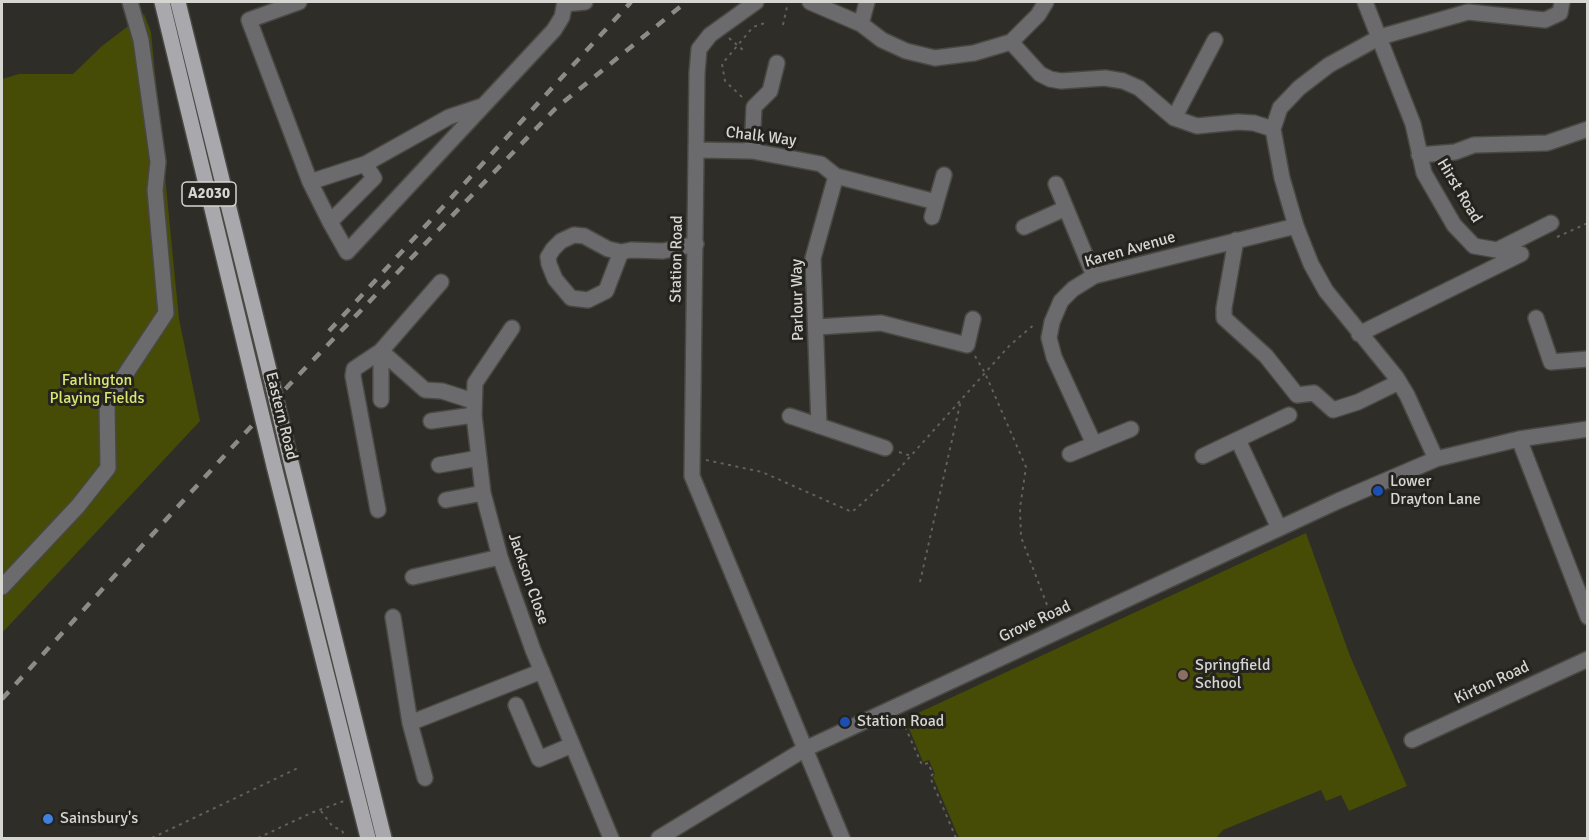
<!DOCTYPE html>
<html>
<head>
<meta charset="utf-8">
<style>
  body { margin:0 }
  #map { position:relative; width:1589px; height:840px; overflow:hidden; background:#2e2d28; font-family:Signika,sans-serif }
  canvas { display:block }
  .frame { position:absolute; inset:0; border:3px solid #d5d5d2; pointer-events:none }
</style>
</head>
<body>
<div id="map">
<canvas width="1589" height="840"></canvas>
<div class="frame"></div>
</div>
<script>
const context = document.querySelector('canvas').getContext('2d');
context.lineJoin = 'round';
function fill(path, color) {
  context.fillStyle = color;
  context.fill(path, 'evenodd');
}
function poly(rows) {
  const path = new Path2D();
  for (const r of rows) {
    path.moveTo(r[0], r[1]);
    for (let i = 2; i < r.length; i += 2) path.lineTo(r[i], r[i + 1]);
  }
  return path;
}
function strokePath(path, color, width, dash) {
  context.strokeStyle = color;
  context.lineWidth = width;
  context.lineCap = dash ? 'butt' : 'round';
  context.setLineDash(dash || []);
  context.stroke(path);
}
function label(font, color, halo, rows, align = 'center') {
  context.font = font + ' Signika,sans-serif';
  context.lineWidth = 6;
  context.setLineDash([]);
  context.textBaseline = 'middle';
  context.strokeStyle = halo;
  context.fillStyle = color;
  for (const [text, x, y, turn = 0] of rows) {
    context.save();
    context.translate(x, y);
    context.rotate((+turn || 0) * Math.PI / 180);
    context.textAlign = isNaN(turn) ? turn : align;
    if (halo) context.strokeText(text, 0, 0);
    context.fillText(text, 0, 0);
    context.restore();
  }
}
const green = poly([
  [144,14,151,32,179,319,200,421,2,633,2,79,19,74,73,74,102,46],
  [1306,533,1350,656,1407,786,1349,811,1341,795,1326,801,1321,790,1223,830,1216,838,959,838,933,777,935,774,929,760,923,762,905,719]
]);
const path = poly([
  [783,25,788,2],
  [729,38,743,50],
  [742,97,725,81,722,64,753,27,768,22],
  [1557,237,1588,223],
  [975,356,985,373,1026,467,1020,508,1021,537,1052,618],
  [899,452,911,456],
  [706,460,762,472,852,512,891,478,1010,345,1036,323],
  [920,582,961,400],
  [902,720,922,765,928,763,933,774,930,777,956,838],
  [321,811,333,827,342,830,345,838],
  [152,838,298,768],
  [258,838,311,813,344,801]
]);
const minor = poly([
  [299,2,249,20,310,182,330,222],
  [756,2,710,35,699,49,697,73,692,476,842,838],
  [810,2,861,24,882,40,906,51,935,58,974,53,1011,42,1038,15,1046,2],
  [1365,2,1413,124,1424,173,1454,225,1474,246,1497,250,1551,223],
  [565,4,585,2],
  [861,24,867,2],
  [1011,42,1040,74,1050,79,1061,81,1105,78,1123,81,1139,88,1174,118,1197,126,1238,122,1254,123,1273,129],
  [1174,118,1215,40],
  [698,150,752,151,821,164,836,176,936,202],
  [752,151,754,107,770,91,777,63],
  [1419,155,1455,152,1474,145,1547,143,1588,129],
  [365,164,449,117,482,106],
  [310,182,365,164,374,178,330,222,347,252,554,30,562,17,565,2],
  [1056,184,1094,276],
  [932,217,944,175],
  [1024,227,1066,208],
  [1236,240,1224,308,1224,318,1266,356,1297,395,1314,393,1333,410,1358,402,1399,382],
  [621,252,608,249,584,236,574,235,561,241,553,249,548,257,549,264,555,279,571,298,588,300,606,291,621,252,631,250,663,251,696,244],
  [1536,318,1551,362,1588,359],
  [817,327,881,323,967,345,973,319],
  [512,328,475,383,474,415,483,493,500,557,533,650,611,838],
  [1359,334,1521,254],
  [381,400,381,351,425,390,442,391,473,401],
  [790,416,885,448],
  [431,421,474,415],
  [819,426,813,258,836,176],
  [1519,439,1588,617],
  [1238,440,1279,528],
  [1094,444,1054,357,1049,338,1052,322,1061,301,1073,289,1094,276,1296,226],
  [1070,454,1131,429],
  [1203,456,1289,415],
  [1436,459,1407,395,1396,377,1326,291,1311,264,1296,226,1282,178,1273,129,1280,108,1299,88,1329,65,1380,37,1468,12,1545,20,1560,13,1562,2],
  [439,465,479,458],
  [446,500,483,493],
  [378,510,353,376,354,369,381,351,441,282],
  [413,577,500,557],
  [2,587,78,506,108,468,107,402,166,313,155,190,158,162,141,40,130,2],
  [393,617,410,723,542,671],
  [516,705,539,759,572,745],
  [410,723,425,778],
  [1412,740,1588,659],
  [659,838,805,749,1338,501,1436,459,1519,439,1588,429]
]);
const major = poly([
  [162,2,255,387],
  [178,2,271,378],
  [290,458,384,838],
  [274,466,368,838]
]);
const rail = poly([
  [329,331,631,2],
  [2,699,290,384,555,109,686,2]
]);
const majorBridge = poly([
  [271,378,290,458],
  [255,387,274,466]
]);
const markers = [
  [1378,491,6,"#1a4fb4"],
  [1183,675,6,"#8d6e63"],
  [845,722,6,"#1a4fb4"],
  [48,819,6,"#3f7fe0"]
];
const shields = [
  [209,194,54]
];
const shieldNames = [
  ["A2030",209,194]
];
const streetNames = [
  ["Chalk Way",761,137,7],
  ["Hirst Road",1459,191,59],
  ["Karen Avenue",1130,250,-16],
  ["Station Road",677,259,-89],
  ["Parlour Way",798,300,-91],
  ["Eastern Road",281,416,76],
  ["Jackson Close",528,579,71],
  ["Grove Road",1035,622,-25],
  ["Kirton Road",1492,683,-25]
];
const parkNames = [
  ["Farlington",97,381],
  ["Playing Fields",97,399]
];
const poiNames = [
  ["Lower",1390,482],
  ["Drayton Lane",1390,500],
  ["Springfield",1195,666],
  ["School",1195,684],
  ["Station Road",857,722],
  ["Sainsbury's",60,819]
];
fill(green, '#464b06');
strokePath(minor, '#494843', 18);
strokePath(major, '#494843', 18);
strokePath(path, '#62615d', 2, [3, 4.5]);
strokePath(minor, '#6b6a6d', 15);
strokePath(major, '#a8a8ad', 15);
strokePath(rail, '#8c8b87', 4.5, [10, 10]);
strokePath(majorBridge, '#494843', 18, []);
strokePath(majorBridge, '#a8a8ad', 15);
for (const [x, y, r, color] of markers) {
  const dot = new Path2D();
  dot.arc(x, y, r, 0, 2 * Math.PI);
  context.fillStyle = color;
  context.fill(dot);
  strokePath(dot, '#24231e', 2);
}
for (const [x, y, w] of shields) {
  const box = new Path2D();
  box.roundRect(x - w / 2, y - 12, w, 24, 4.5);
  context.fillStyle = '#24231e';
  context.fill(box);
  strokePath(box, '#d5d5d2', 1.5);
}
label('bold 15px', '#d5d5d2', null, shieldNames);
label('16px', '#d5d5d2', '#24231e', streetNames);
label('16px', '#dae670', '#24231e', parkNames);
label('16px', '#d5d5d2', '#24231e', poiNames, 'left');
</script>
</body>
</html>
